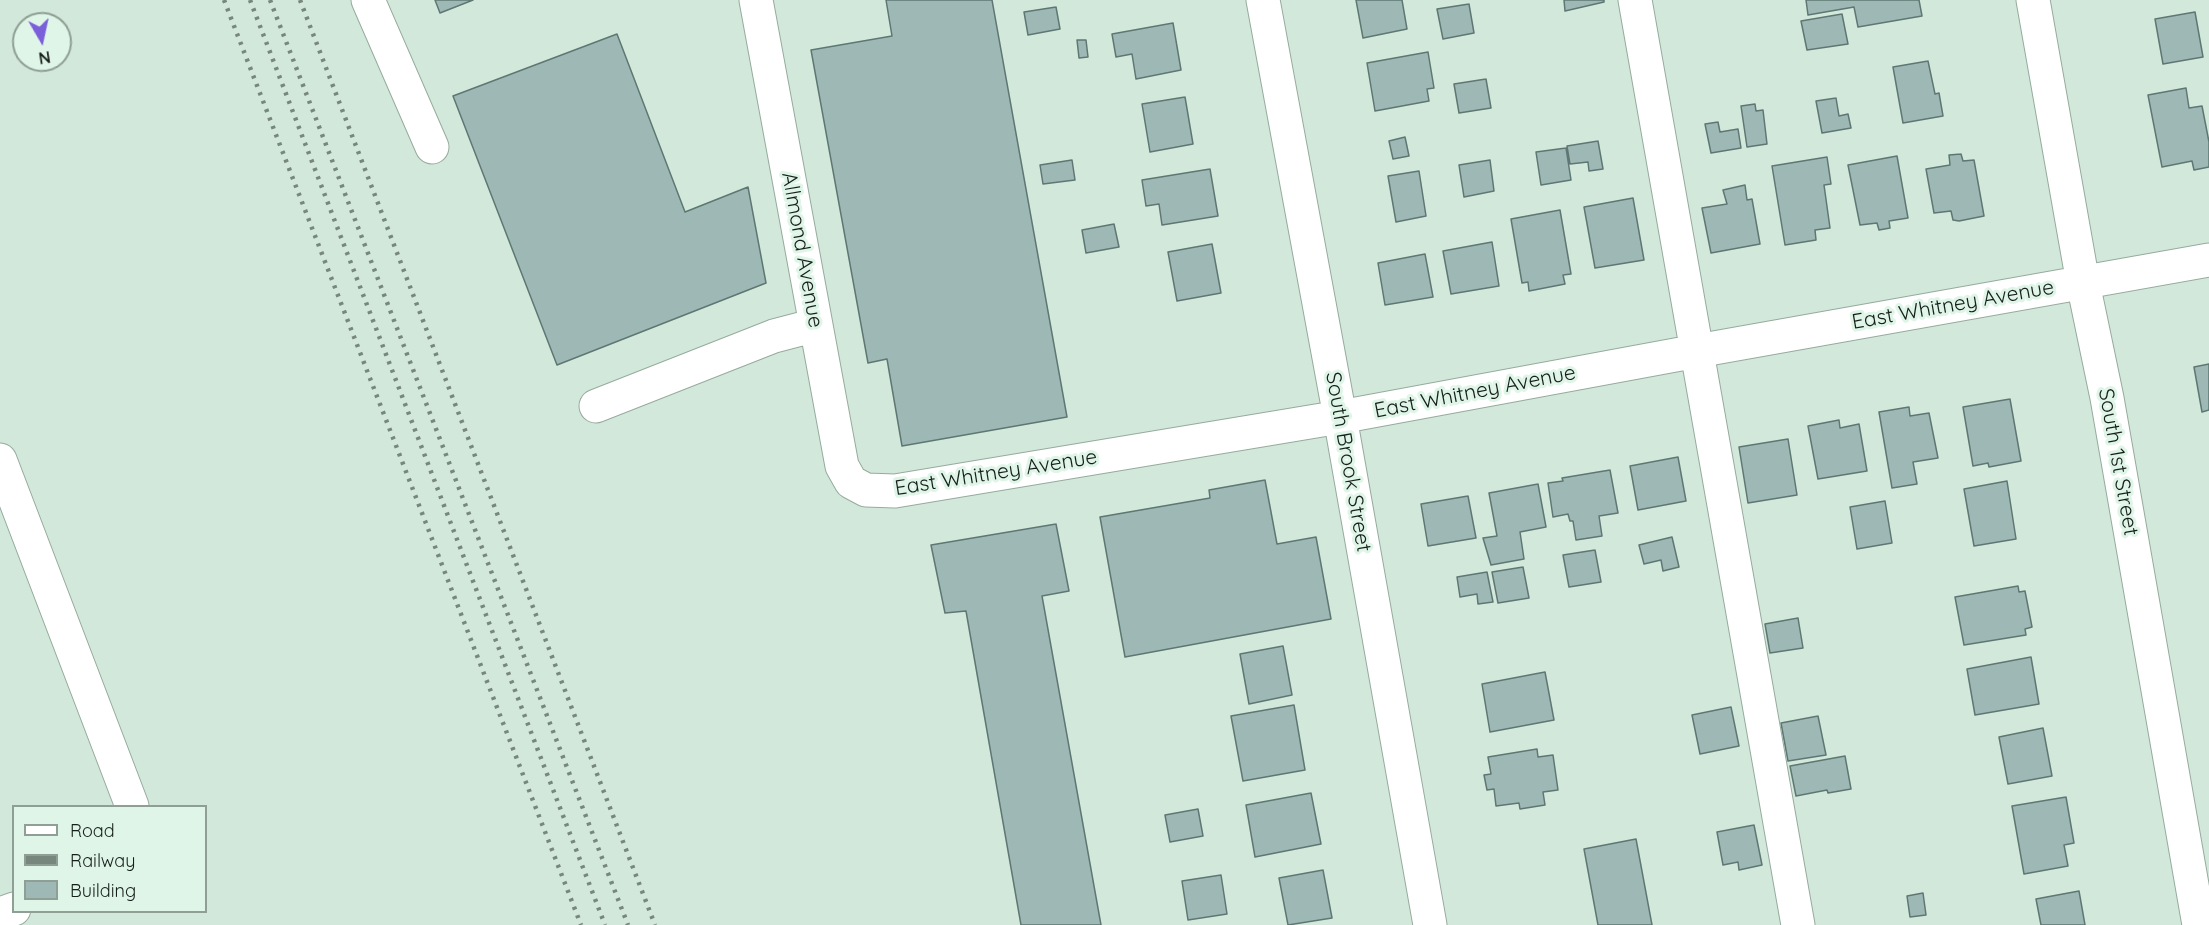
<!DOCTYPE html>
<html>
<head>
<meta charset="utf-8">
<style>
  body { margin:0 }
  #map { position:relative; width:2209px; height:925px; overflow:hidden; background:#d2e8da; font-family:Quicksand,sans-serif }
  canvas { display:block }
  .legend { position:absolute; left:12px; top:805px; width:195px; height:108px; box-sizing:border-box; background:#dff5e7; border:2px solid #8f9f95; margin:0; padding:8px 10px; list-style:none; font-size:18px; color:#171f1b }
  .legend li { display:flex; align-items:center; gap:12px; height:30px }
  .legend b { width:30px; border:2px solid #8f9f95 }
  .north { position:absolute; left:12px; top:12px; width:60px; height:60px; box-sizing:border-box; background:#dff5e7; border:2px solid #8f9f95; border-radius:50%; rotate:171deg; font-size:16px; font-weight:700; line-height:24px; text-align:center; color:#171f1b }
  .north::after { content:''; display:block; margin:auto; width:21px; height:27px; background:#7b5fda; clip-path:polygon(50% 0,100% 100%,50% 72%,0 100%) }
</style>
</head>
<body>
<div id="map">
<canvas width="2209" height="925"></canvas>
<ul class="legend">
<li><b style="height:8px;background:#fff"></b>Road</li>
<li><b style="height:8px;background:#78877e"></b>Railway</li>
<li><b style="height:16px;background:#9eb9b5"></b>Building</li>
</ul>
<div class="north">N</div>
</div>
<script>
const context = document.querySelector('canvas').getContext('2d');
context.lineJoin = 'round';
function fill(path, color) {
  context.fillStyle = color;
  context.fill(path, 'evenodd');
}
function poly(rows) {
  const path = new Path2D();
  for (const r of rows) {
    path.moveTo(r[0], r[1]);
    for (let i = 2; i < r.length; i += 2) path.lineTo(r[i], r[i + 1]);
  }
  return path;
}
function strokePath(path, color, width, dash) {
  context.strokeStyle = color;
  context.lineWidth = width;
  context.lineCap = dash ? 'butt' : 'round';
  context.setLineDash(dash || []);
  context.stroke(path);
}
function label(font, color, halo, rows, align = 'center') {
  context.font = font + ' Quicksand,sans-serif';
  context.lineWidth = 6;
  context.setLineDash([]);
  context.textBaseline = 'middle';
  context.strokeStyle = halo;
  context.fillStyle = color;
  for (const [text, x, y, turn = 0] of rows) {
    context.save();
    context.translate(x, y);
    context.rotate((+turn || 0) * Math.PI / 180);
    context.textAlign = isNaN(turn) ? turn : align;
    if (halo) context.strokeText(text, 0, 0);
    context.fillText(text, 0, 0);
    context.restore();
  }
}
const building = poly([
  [435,0,473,0,440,13,435,0],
  [886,0,992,0,1067,417,902,446,887,359,868,363,811,50,892,36,886,0],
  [1356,0,1402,0,1407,29,1363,38,1356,0],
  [1564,0,1604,0,1604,2,1565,11,1564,0],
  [1806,0,1919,0,1922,16,1858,27,1854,7,1808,15,1806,0],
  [1469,4,1474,33,1443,39,1437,9,1469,4],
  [1056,7,1060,29,1028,35,1024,12,1056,7],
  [2195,12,2203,57,2163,64,2155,19,2195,12],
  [1842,14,1848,44,1807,50,1801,21,1842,14],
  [1173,23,1181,70,1136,79,1132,54,1116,57,1112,34,1173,23],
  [617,34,685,212,748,187,766,283,557,365,453,96,617,34],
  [1077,40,1086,40,1088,57,1079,58,1077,40],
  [1428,52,1434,88,1427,89,1429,101,1375,111,1367,63,1428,52],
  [1928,61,1935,94,1939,93,1943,116,1903,123,1893,67,1928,61],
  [1486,79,1491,108,1459,113,1454,84,1486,79],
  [2186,88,2189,108,2202,106,2209,142,2209,167,2194,170,2192,161,2162,167,2148,95,2186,88],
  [1185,97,1193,144,1150,152,1142,104,1185,97],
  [1836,98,1839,116,1848,114,1851,128,1822,133,1816,101,1836,98],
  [1755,104,1756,111,1763,110,1767,144,1747,147,1741,106,1755,104],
  [1718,122,1720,132,1738,129,1741,148,1711,153,1705,124,1718,122],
  [1405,137,1409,156,1393,159,1389,141,1405,137],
  [1598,141,1603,169,1589,171,1588,162,1570,164,1567,146,1598,141],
  [1566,148,1571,180,1541,185,1536,152,1566,148],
  [1961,154,1963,161,1974,160,1984,216,1959,221,1953,220,1951,211,1934,213,1926,169,1950,165,1949,155,1961,154],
  [1897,156,1908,218,1889,221,1890,228,1879,230,1877,223,1860,225,1848,165,1897,156],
  [1827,157,1831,184,1824,185,1830,228,1815,230,1816,240,1785,245,1772,166,1827,157],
  [1072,160,1075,180,1043,184,1040,165,1072,160],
  [1490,160,1494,191,1464,197,1459,165,1490,160],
  [1210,169,1218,216,1162,225,1159,204,1146,206,1142,180,1210,169],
  [1419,171,1426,216,1396,222,1388,176,1419,171],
  [1745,185,1747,200,1752,199,1760,244,1711,253,1702,208,1727,204,1723,190,1745,185],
  [1633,198,1644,260,1595,268,1584,207,1633,198],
  [1560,210,1571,274,1563,275,1565,284,1529,291,1528,282,1522,283,1511,219,1560,210],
  [1114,224,1119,247,1086,253,1082,230,1114,224],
  [1492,242,1499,286,1451,294,1443,251,1492,242],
  [1212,244,1221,293,1177,301,1168,252,1212,244],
  [1425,254,1433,297,1385,305,1378,263,1425,254],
  [2209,364,2209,410,2202,412,2194,367,2209,364],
  [2010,399,2021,461,1989,467,1988,463,1973,466,1963,407,2010,399],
  [1909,407,1910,416,1929,413,1938,458,1913,462,1917,484,1892,488,1879,412,1909,407],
  [1839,420,1840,428,1859,424,1867,471,1818,479,1808,426,1839,420],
  [1788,439,1797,495,1748,503,1739,447,1788,439],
  [1678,457,1686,501,1638,510,1630,466,1678,457],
  [1610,470,1618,513,1599,516,1602,536,1576,540,1573,521,1570,521,1568,514,1553,517,1548,483,1563,481,1562,478,1610,470],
  [1265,480,1277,544,1316,537,1331,619,1125,657,1100,517,1210,498,1209,490,1265,480],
  [2007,481,2016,539,1974,546,1964,489,2007,481],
  [1538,484,1546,527,1520,532,1524,559,1491,565,1483,538,1497,536,1489,493,1538,484],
  [1468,496,1476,538,1428,546,1421,504,1468,496],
  [1885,501,1892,543,1857,549,1850,507,1885,501],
  [1056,524,1069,591,1042,596,1101,925,1021,925,966,611,945,613,931,545,1056,524],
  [1672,537,1679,567,1663,571,1661,560,1644,564,1639,545,1672,537],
  [1595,550,1601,582,1569,587,1563,555,1595,550],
  [1523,567,1529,598,1498,603,1492,572,1523,567],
  [1487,572,1493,602,1478,604,1477,594,1460,597,1457,577,1487,572],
  [2018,586,2019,592,2025,591,2032,627,2025,629,2026,635,1964,645,1955,597,2018,586],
  [1798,618,1803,648,1770,653,1765,624,1798,618],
  [1283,646,1292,695,1249,704,1240,654,1283,646],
  [2031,657,2039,704,1975,715,1967,669,2031,657],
  [1545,672,1554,720,1490,732,1482,684,1545,672],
  [1294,705,1305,770,1243,781,1231,716,1294,705],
  [1731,707,1739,746,1700,754,1692,715,1731,707],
  [1818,716,1826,755,1788,761,1781,723,1818,716],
  [2043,728,2052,776,2008,784,1999,737,2043,728],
  [1537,749,1538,757,1553,755,1558,790,1543,792,1545,805,1520,809,1519,803,1496,806,1494,789,1487,790,1484,775,1491,774,1488,757,1537,749],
  [1845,756,1851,789,1828,793,1827,790,1796,796,1790,766,1845,756],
  [1311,793,1321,844,1255,857,1246,805,1311,793],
  [2066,797,2074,843,2064,845,2068,866,2024,874,2012,806,2066,797],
  [1198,809,1203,836,1170,842,1165,815,1198,809],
  [1754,825,1762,865,1739,870,1738,862,1723,865,1717,832,1754,825],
  [1636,839,1652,925,1598,925,1584,849,1636,839],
  [1323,870,1332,918,1288,925,1279,878,1323,870],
  [1221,875,1227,914,1188,920,1182,881,1221,875],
  [2079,891,2085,925,2041,925,2036,899,2079,891],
  [1923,893,1926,915,1910,917,1907,896,1923,893]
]);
const minor = poly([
  [368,0,432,147],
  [756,0,842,466,851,482,866,490,895,491,1340,417,1697,351,2209,260],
  [1263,0,1340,417,1430,925],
  [1635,0,1798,925],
  [2033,0,2083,283,2107,398,2199,925],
  [596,406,774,336,816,325],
  [0,460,132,806],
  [0,914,14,909]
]);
const rail = poly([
  [224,0,581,925],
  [250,0,605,925],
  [270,0,628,925],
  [300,0,655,925]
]);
const streetNames = [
  ["Allmond Avenue",802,250,80],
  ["East Whitney Avenue",1953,305,-10],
  ["East Whitney Avenue",1475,392,-11],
  ["South Brook Street",1348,462,80],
  ["South 1st Street",2118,462,80],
  ["East Whitney Avenue",996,473,-9]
];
fill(building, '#9eb9b5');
strokePath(building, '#5e7773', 1.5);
strokePath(minor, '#96ab9e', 35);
strokePath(minor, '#fff', 33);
strokePath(rail, '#78877e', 4.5, [3, 6]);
label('21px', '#171f1b', '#dff5e7', streetNames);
</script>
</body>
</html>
